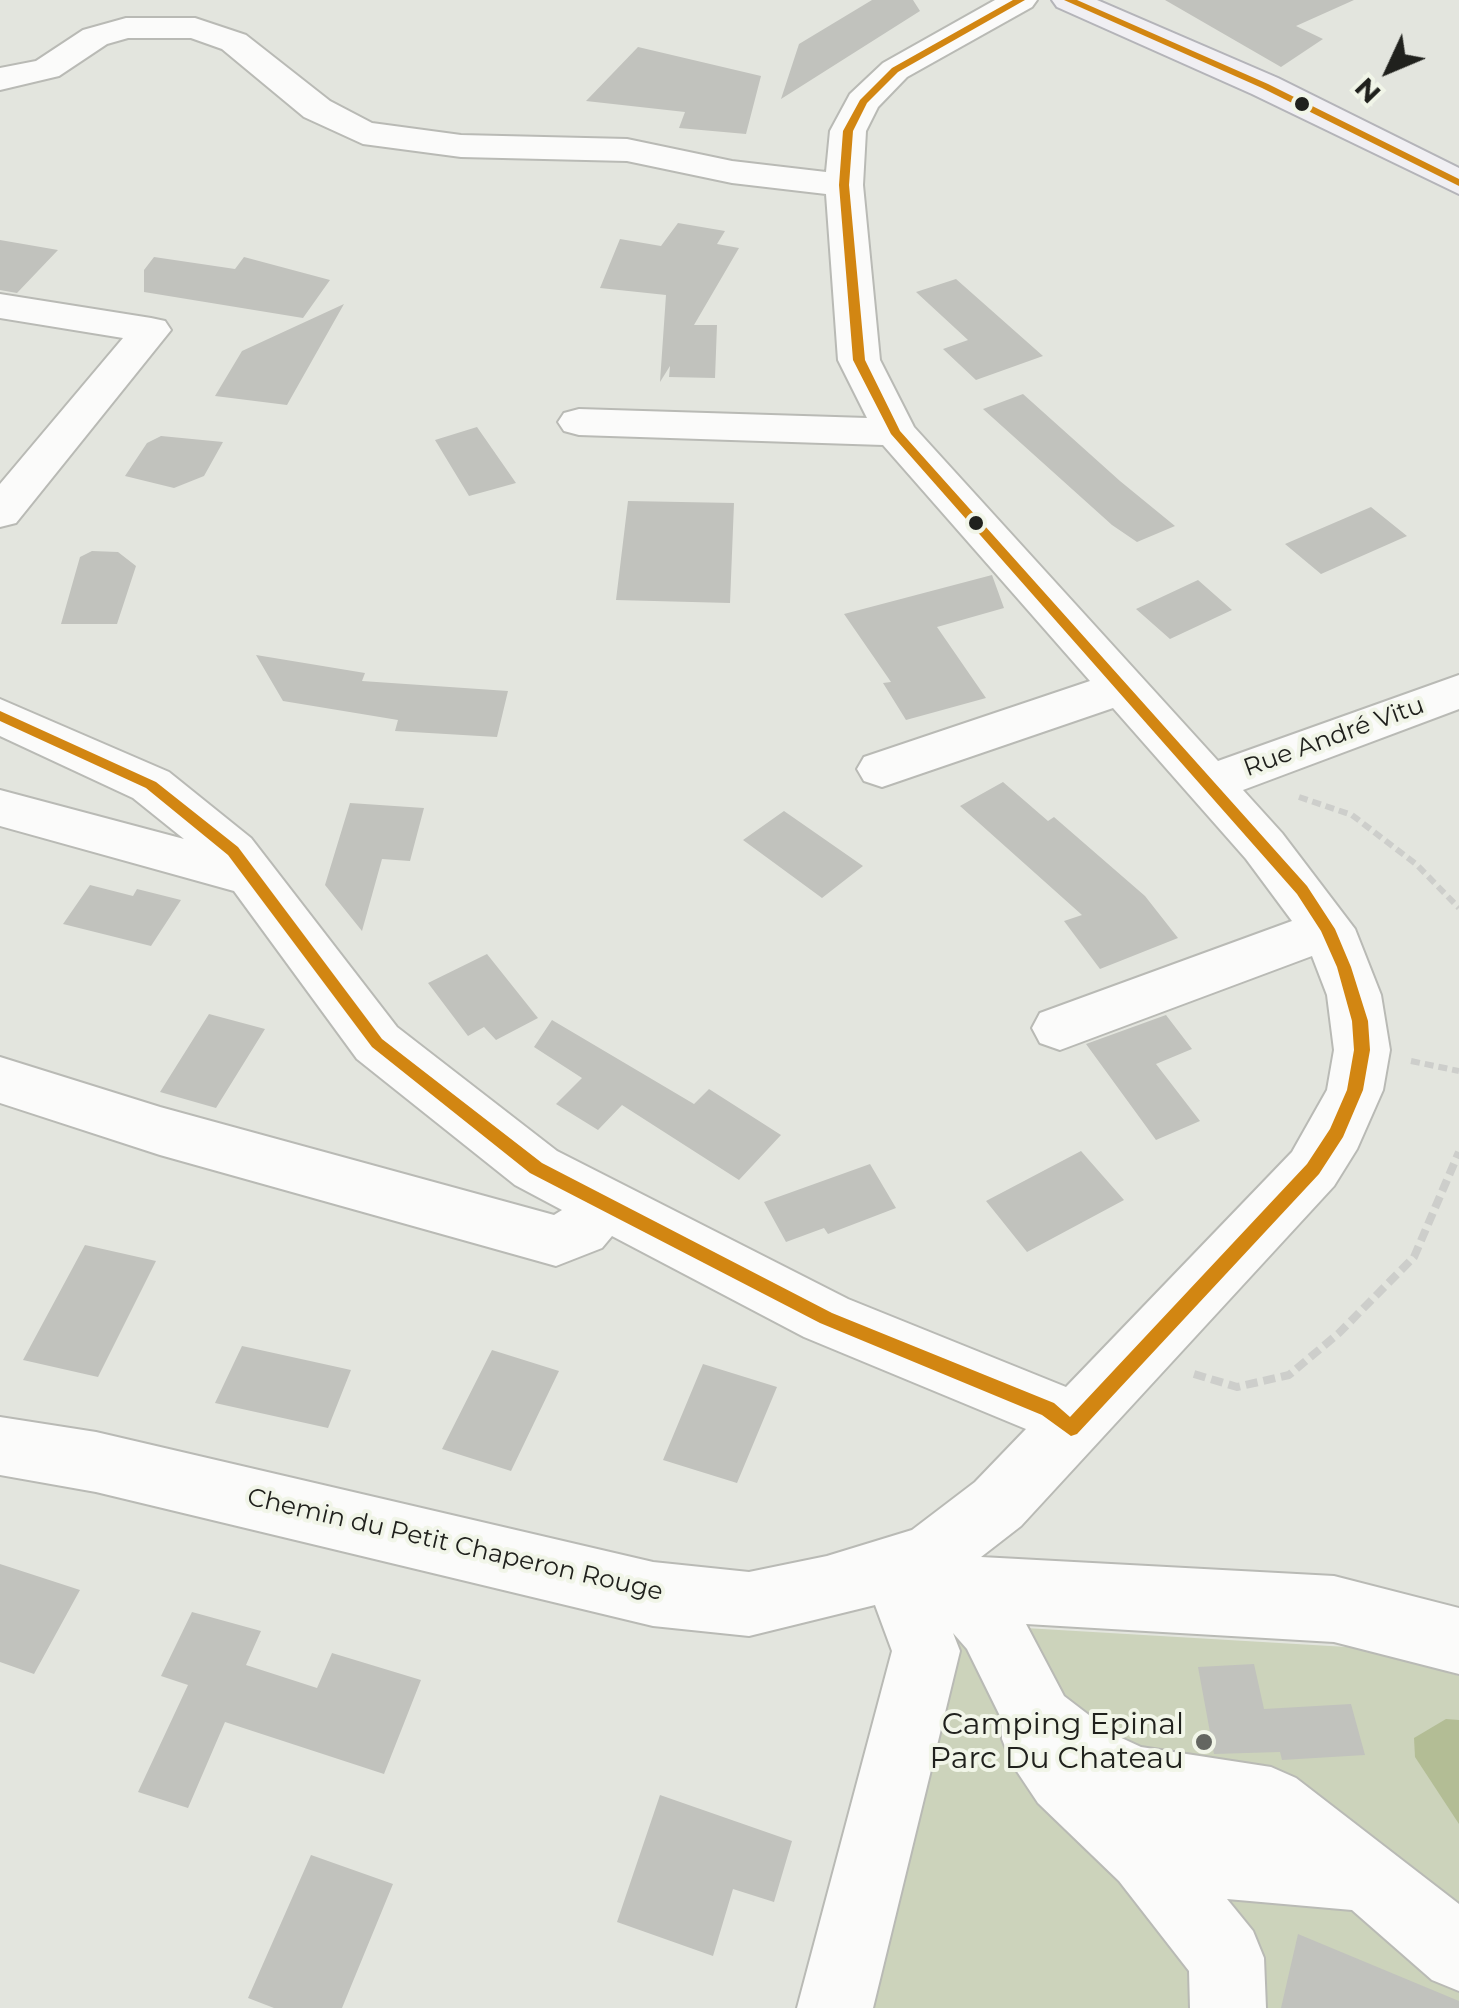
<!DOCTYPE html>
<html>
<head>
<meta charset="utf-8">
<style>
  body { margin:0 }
  #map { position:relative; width:1459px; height:2008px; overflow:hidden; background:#e3e5de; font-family:Montserrat,sans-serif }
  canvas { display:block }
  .north { position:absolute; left:1339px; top:20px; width:100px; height:100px; -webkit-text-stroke:8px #f1f5e8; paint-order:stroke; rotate:226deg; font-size:28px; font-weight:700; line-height:40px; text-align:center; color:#20211d }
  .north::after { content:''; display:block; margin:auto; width:35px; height:45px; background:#20211d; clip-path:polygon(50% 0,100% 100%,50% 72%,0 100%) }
</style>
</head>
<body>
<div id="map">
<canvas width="1459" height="2008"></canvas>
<div class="north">N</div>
</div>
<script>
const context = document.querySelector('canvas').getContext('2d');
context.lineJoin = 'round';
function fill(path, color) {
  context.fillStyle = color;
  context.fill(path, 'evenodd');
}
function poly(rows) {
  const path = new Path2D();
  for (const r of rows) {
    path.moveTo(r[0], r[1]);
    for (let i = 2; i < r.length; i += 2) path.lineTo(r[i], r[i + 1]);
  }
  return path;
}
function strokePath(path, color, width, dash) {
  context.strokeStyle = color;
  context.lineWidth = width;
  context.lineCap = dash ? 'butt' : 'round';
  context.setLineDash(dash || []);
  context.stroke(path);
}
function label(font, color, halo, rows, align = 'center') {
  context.font = font + ' Montserrat,sans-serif';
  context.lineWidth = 8;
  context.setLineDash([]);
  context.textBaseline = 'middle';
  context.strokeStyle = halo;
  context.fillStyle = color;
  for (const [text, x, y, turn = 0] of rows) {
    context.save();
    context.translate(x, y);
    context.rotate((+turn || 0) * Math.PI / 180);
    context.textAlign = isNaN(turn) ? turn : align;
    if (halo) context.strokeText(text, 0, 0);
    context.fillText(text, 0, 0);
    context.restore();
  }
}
const green = poly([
  [991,1626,1364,1648,1459,1676,1459,2008,853,2008,892,1852,958,1627]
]);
const water = poly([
  [1446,1719,1459,1720,1459,1824,1415,1757,1414,1738]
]);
const building = poly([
  [872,0,913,0,920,11,781,99,799,44],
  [1165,0,1354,0,1296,26,1323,39,1281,67],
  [638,47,761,76,746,134,679,128,685,112,586,101],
  [678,223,725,231,717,244,739,248,694,325,717,325,715,378,669,377,670,366,660,382,666,295,600,288,620,239,661,246],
  [0,240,58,250,17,293,0,290],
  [154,257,235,269,244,257,330,280,303,318,144,292,144,270],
  [956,279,1043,356,976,380,943,349,968,340,916,292],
  [344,304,287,405,215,396,242,351],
  [1023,394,1120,481,1175,526,1137,542,1112,525,983,409],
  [477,427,516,483,469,496,435,440],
  [161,436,223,442,204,476,174,488,125,476,147,443],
  [628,501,734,503,730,603,616,600],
  [1371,507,1407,536,1321,574,1285,544],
  [92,551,118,552,136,566,117,624,61,624,80,557],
  [992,575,1004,608,937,627,986,698,906,720,883,683,891,682,844,614],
  [1198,580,1232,610,1170,639,1136,609],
  [256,655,365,673,362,681,508,691,497,737,395,731,398,720,283,701],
  [1003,782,1048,821,1054,817,1145,896,1178,938,1100,969,1064,921,1082,915,960,806],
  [350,803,424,808,410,861,382,859,362,931,325,885],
  [784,811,863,866,822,898,743,840],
  [90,885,133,896,137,889,181,900,151,946,63,924],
  [487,954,538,1018,496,1040,484,1027,468,1036,428,983],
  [209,1014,265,1029,216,1108,160,1092],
  [1166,1015,1192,1049,1156,1064,1200,1121,1156,1140,1086,1044],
  [552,1020,694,1104,709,1089,781,1135,739,1180,622,1105,598,1130,556,1104,582,1078,534,1047],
  [1081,1151,1124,1200,1027,1252,986,1201],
  [870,1164,896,1208,828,1234,824,1228,786,1242,764,1202],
  [85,1245,156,1261,98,1377,23,1360],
  [242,1346,351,1370,328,1428,215,1403],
  [492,1350,559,1371,511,1471,442,1449],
  [703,1364,777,1387,737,1483,663,1460],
  [0,1564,80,1590,34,1674,0,1662],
  [192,1612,261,1631,246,1665,317,1688,332,1653,421,1680,384,1774,225,1722,188,1808,138,1792,188,1685,161,1676],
  [1254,1664,1264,1709,1351,1704,1365,1755,1282,1760,1280,1752,1214,1754,1198,1667],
  [660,1795,792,1841,774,1902,733,1889,713,1956,617,1922],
  [311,1855,393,1884,342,2008,274,2008,248,1998],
  [1298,1934,1459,2001,1459,2008,1281,2008]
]);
const pathFar1 = poly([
  [1299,797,1352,815,1416,864,1459,908],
  [1411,1061,1459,1071]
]);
const path = poly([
  [1194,1374,1237,1387,1289,1375,1339,1333,1414,1257,1459,1152]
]);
const minor = poly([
  [995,0,1037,0,1032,7,907,77,878,107,866,131,863,185,880,360,914,427,1218,761,1459,675,1459,709,1243,790,1282,833,1355,929,1381,995,1390,1050,1383,1090,1357,1149,1334,1186,1021,1526,981,1557,1334,1576,1459,1608,1459,1674,1334,1642,1026,1624,1064,1696,1115,1735,1141,1747,1271,1767,1296,1778,1459,1904,1459,1991,1432,1980,1352,1910,1227,1899,1253,1931,1264,1958,1266,2008,1190,2008,1189,1971,1119,1881,1038,1803,1012,1764,1002,1739,1002,1720,967,1649,953,1633,960,1651,873,2008,797,2008,892,1651,875,1605,749,1636,653,1626,96,1492,0,1475,0,1417,96,1432,653,1562,749,1572,827,1556,912,1530,975,1482,1026,1429,804,1337,612,1236,602,1248,556,1266,160,1155,0,1103,0,1057,160,1107,554,1215,562,1210,515,1185,357,1059,234,891,0,826,0,790,184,839,133,798,0,736,0,699,169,772,251,838,397,1027,557,1151,848,1299,1066,1387,1292,1152,1327,1090,1334,1050,1327,995,1312,956,1060,1050,1040,1043,1032,1028,1040,1013,1292,921,1246,859,1113,708,882,787,864,781,857,769,864,757,1090,681,883,445,579,435,564,431,558,422,564,413,579,409,867,418,838,360,826,194,732,183,627,161,461,157,363,144,304,117,222,49,191,38,128,38,107,44,59,76,0,90,0,68,36,61,83,30,126,18,195,18,246,35,330,101,372,123,461,135,627,139,732,161,826,172,830,131,850,94,883,63,995,0],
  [0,294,151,318,165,321,171,330,16,523,0,527,0,484,123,338,0,318,0,294]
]);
const major = poly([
  [1052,0,1097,0,1278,78,1459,168,1459,194,1252,94,1057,7,1052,0]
]);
const bus1 = poly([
  [1013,0,1025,0,898,72,867,103,853,131,849,185,865,360,900,431,1307,886,1335,929,1351,967,1368,1021,1370,1050,1363,1090,1343,1137,1319,1174,1077,1434,1071,1436,1042,1415,820,1323,530,1173,372,1047,228,855,146,788,0,721,0,711,156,782,238,847,382,1039,542,1163,832,1313,1054,1403,1070,1417,1307,1164,1330,1129,1347,1090,1354,1050,1352,1021,1337,967,1321,931,1297,894,891,434,853,360,839,185,843,131,860,100,892,68,1013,0],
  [1064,0,1077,0,1268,84,1459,179,1459,186,1262,88,1064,0]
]);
const markers = [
  [1302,104,9,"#20211d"],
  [976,523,9,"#20211d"],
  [1204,1742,10,"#646661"]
];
const streetNames = [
  ["Rue André Vitu",1334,737,-20],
  ["Chemin du Petit Chaperon Rouge",455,1545,13]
];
const nearPoinames = [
  ["Camping Epinal",1184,1725],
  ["Parc Du Chateau",1184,1759]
];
fill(green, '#ccd3bb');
fill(water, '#b3bd95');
fill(building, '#c1c2bd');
strokePath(minor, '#b9bab5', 4);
strokePath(major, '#b4b4b9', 4);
strokePath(pathFar1, '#cdcecb', 6, [9, 5]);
strokePath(path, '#cdcecb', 8, [12, 6]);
fill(minor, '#fbfbfa');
fill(major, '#f0eff3');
fill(bus1, '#d28612');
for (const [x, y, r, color] of markers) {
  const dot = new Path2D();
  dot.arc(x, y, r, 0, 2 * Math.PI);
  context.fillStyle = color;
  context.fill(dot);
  strokePath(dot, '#f1f5e8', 4);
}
label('25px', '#20211d', '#f1f5e8', streetNames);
label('30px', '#20211d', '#f1f5e8', nearPoinames, 'right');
</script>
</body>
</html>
